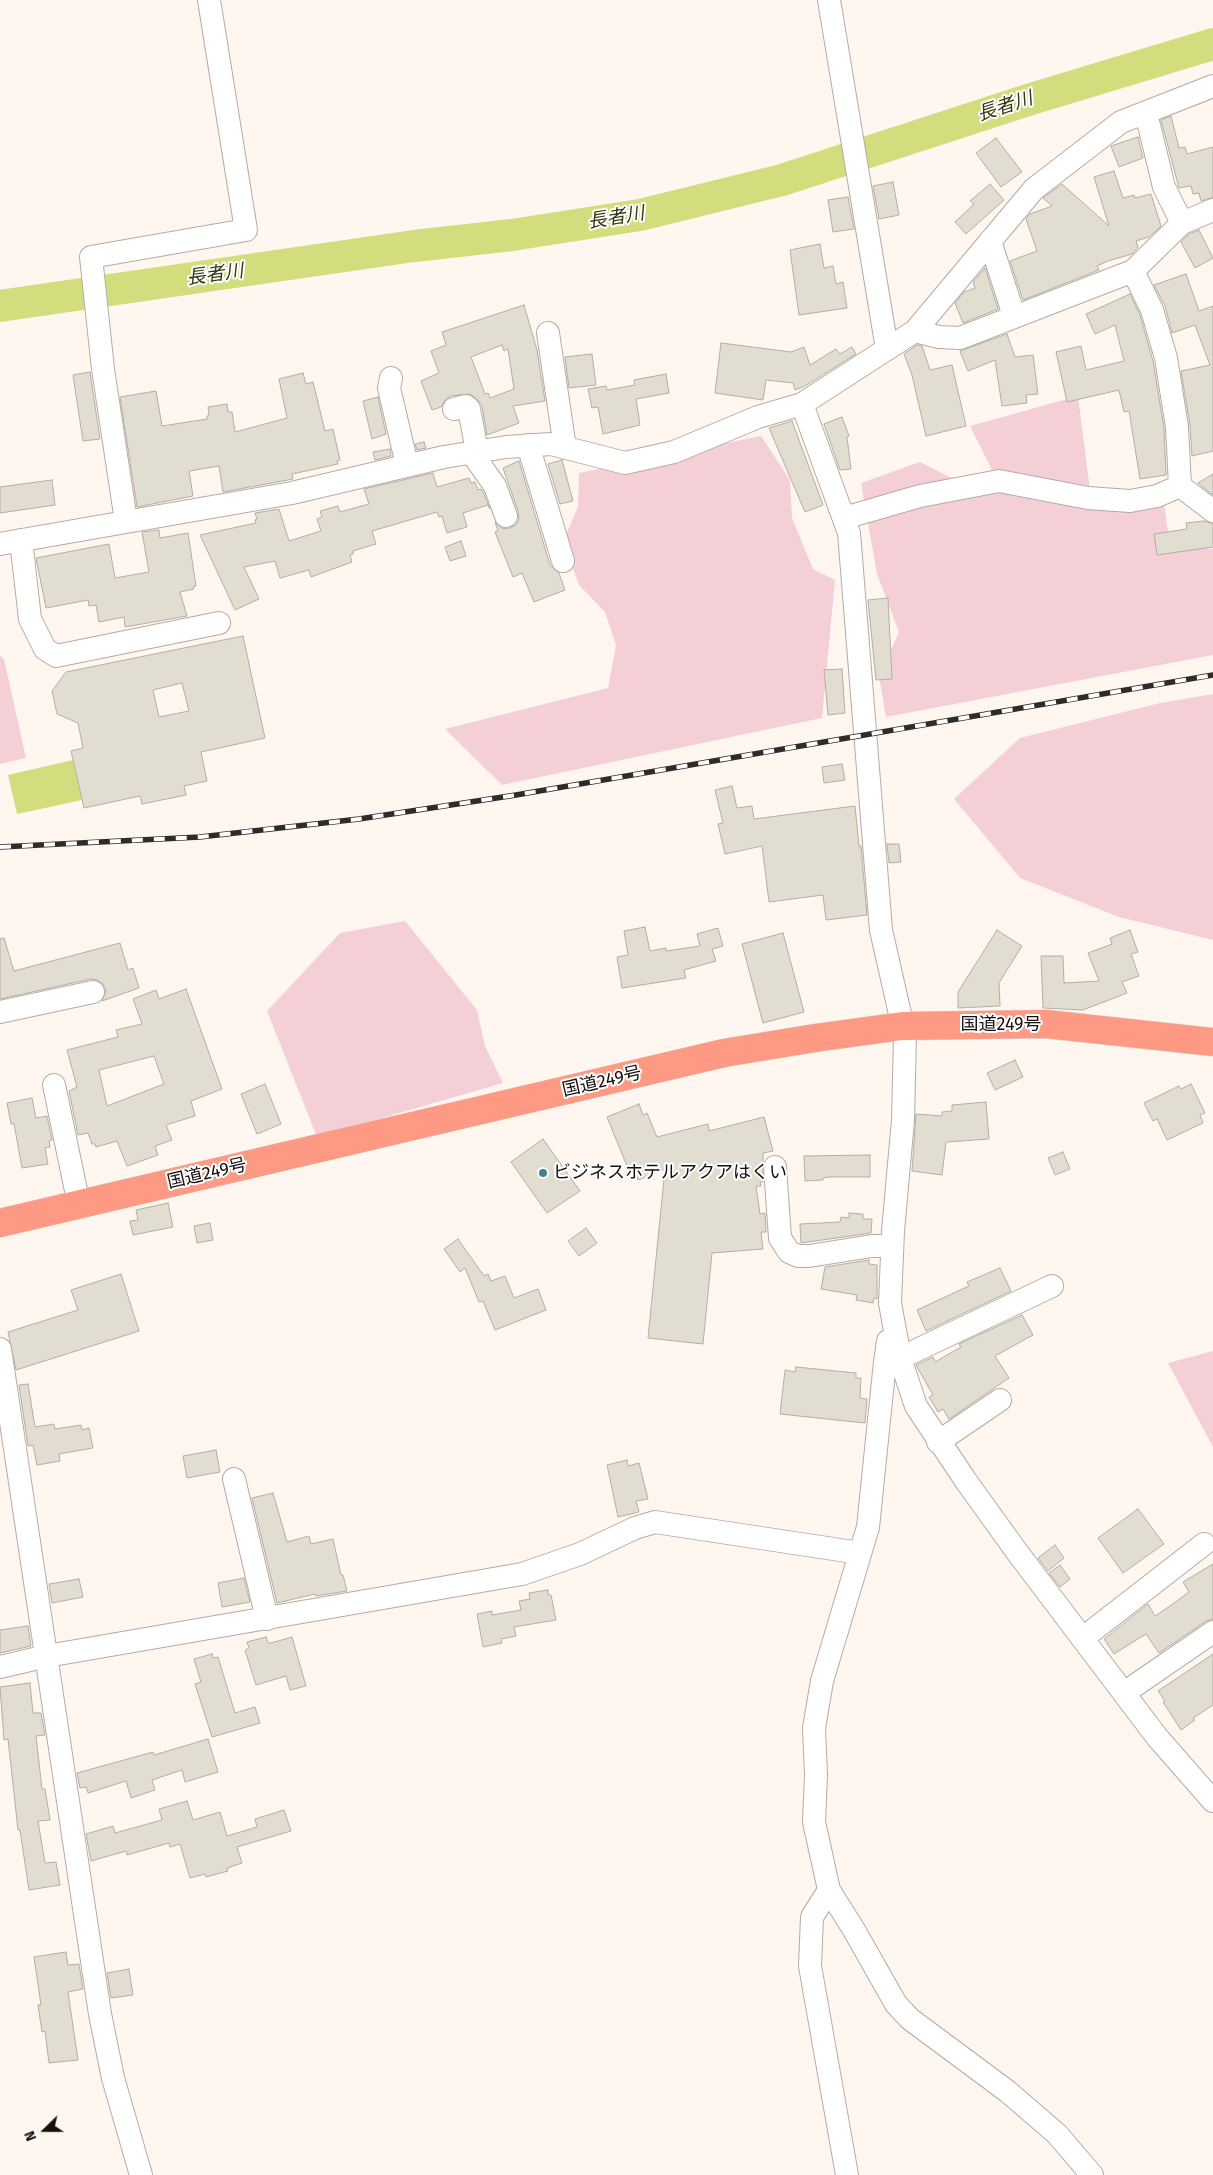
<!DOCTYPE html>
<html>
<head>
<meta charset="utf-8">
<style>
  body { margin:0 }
  #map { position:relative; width:1213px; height:2175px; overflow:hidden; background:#fff6ef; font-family:"Fira Sans",sans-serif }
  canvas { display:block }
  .north { position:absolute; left:20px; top:2105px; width:50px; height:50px; -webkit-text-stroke:4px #fff; paint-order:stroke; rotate:248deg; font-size:14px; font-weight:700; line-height:20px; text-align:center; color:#13100d }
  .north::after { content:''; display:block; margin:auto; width:18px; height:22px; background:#13100d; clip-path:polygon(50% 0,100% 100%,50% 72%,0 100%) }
</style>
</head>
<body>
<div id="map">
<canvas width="1213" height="2175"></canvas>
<div class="north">N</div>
</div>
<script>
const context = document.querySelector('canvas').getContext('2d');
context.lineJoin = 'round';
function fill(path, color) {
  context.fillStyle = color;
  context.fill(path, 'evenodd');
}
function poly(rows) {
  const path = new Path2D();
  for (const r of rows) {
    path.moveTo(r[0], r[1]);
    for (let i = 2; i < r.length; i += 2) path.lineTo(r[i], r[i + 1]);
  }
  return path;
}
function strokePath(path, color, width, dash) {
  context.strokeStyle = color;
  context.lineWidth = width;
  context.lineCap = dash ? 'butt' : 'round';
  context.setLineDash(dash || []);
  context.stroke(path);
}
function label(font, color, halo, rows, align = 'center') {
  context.font = font + ' "Fira Sans","Noto Sans JP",sans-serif';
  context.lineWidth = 4;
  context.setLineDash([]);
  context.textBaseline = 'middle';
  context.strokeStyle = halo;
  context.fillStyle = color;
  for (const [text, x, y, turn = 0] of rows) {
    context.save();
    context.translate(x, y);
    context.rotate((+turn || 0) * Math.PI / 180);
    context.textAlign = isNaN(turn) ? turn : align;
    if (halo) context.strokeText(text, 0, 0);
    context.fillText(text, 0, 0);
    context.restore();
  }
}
const green = poly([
  [1078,396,1090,490,1164,504,1170,546,1213,549,1213,655,886,717,879,676,899,632,877,574,861,483,920,462,967,486,995,476,970,426],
  [761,436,790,480,792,518,813,569,835,580,822,718,502,785,445,729,608,688,616,645,605,612,579,585,569,557,565,537,578,507,579,473],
  [0,656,4,659,26,758,0,764],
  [1213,694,1213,940,1119,917,1020,878,954,799,1020,738,1160,703],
  [405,921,477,1010,485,1046,503,1083,317,1137,267,1011,340,933],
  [1213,1351,1213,1447,1168,1363]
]);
const water = poly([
  [73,760,82,800,17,814,8,775]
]);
const river = poly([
  [0,306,414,246,512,235,640,215,782,180,1031,99,1213,44]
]);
const building = poly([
  [1171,116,1179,148,1185,147,1187,154,1213,147,1213,197,1201,201,1199,193,1193,194,1191,186,1179,188,1161,120,1171,116],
  [1138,137,1143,158,1119,167,1111,146,1138,137],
  [996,138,1022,172,1001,187,976,153,996,138],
  [1114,171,1123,198,1134,195,1135,198,1151,194,1161,226,1149,237,1136,241,1138,247,1132,254,1108,261,1097,266,1099,270,1023,300,1010,261,1037,251,1026,219,1030,214,1052,206,1043,198,1062,184,1109,226,1094,177,1114,171],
  [893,182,899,215,879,219,873,186,893,182],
  [990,184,1004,200,966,234,955,222,974,204,970,201,990,184],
  [848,197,854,229,833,232,828,200,848,197],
  [1199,230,1213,258,1195,268,1181,242,1189,234,1199,230],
  [820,244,824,268,833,266,836,284,843,282,847,308,799,315,790,250,820,244],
  [985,268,998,309,963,323,955,303,964,292,975,288,973,282,985,268],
  [1186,274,1199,311,1213,306,1213,451,1192,456,1190,425,1181,371,1210,365,1195,325,1172,333,1165,306,1154,285,1186,274],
  [1130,294,1140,315,1153,361,1164,428,1166,475,1140,479,1129,411,1124,412,1119,390,1067,402,1056,352,1081,346,1086,370,1124,361,1115,325,1095,334,1086,314,1130,294],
  [524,305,537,350,545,401,513,406,519,423,487,435,482,406,478,400,470,394,450,396,445,400,441,407,432,410,421,381,439,373,431,351,446,345,442,332,524,305],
  [502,345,504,351,508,349,514,389,490,398,488,393,485,394,471,357,502,345],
  [1007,334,1015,357,1033,355,1038,394,1026,395,1027,403,1002,406,995,360,968,371,960,351,1007,334],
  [721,343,791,352,804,347,810,365,836,349,840,354,852,347,856,354,805,386,795,390,793,383,766,380,763,400,715,393,721,343],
  [917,345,922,346,930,370,952,365,966,426,926,436,912,375,904,354,917,345],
  [592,354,596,385,569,388,565,357,592,354],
  [90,372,100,439,83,441,73,375,90,372],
  [303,373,306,384,313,382,325,431,333,429,340,460,337,461,338,464,292,474,293,479,223,492,219,466,189,471,193,496,137,507,120,397,156,391,162,426,207,419,207,416,209,415,208,407,227,404,228,412,232,412,235,432,287,418,279,379,303,373],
  [666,374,669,393,636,399,640,425,603,434,598,407,592,408,588,389,606,386,607,390,635,385,634,380,666,374],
  [378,397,386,434,372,439,363,401,378,397],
  [842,417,849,436,847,437,851,469,840,470,824,424,842,417],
  [792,421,823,505,805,512,769,428,792,421],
  [424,442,426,448,417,450,415,444,424,442],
  [390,449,391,456,375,460,373,452,390,449],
  [562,460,573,501,560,504,548,464,562,460],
  [519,461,550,565,559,573,565,590,534,602,522,573,513,577,495,532,498,531,495,522,503,529,510,528,516,525,519,519,518,511,503,468,519,461],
  [433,473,437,487,469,478,471,483,475,482,478,490,481,489,483,492,490,509,488,505,463,513,467,527,447,533,442,516,439,517,437,512,372,531,376,544,353,551,353,554,350,555,352,562,311,577,309,570,280,578,275,561,244,567,259,599,235,610,200,535,256,523,255,520,257,519,255,513,279,509,289,541,321,531,317,519,322,517,320,511,338,506,340,512,369,504,364,489,433,473],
  [1213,474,1213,495,1198,483,1213,474],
  [52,480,55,505,0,513,0,487,52,480],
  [1204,521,1213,524,1213,547,1157,555,1154,534,1187,529,1186,523,1204,521],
  [159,530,160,538,188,533,196,586,193,587,194,589,180,592,187,616,125,627,124,617,99,622,96,605,89,606,88,600,46,608,36,558,109,544,115,578,149,572,142,532,159,530],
  [461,541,466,556,450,561,445,547,461,541],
  [888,598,892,679,876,680,868,600,888,598],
  [243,636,265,738,201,752,207,781,184,786,186,795,142,804,140,796,84,808,71,751,83,748,78,723,57,714,52,691,66,672,243,636],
  [182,683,189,711,159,717,153,690,182,683],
  [842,669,845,713,828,715,824,670,842,669],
  [842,764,845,780,824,783,822,767,842,764],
  [732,786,737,808,752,806,754,819,855,806,859,846,861,846,867,915,826,920,823,895,769,902,762,846,725,854,718,824,723,823,715,790,732,786],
  [887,844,899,844,901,862,889,863,887,844],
  [645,927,650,951,666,948,666,951,700,946,697,934,718,928,723,946,712,949,716,961,684,970,686,978,622,988,617,957,628,955,624,931,645,927],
  [997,930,1022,946,999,983,1000,1006,958,1008,958,992,997,930],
  [1130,930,1138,952,1131,954,1139,976,1122,982,1127,993,1083,1010,1043,1008,1041,956,1063,956,1064,983,1099,981,1088,953,1112,944,1110,938,1130,930],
  [783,933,804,1012,763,1023,742,944,783,933],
  [4,938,14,971,120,943,128,970,133,968,139,988,102,1001,106,990,103,984,97,980,91,979,0,999,0,939,4,938],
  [186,989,222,1089,191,1101,195,1116,166,1125,172,1140,155,1146,158,1155,127,1166,117,1141,96,1147,95,1144,92,1144,88,1133,78,1135,69,1091,77,1087,67,1050,118,1037,116,1030,142,1024,133,999,156,990,159,999,186,989],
  [154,1056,164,1084,107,1106,99,1070,154,1056],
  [1015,1060,1023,1077,995,1090,987,1073,1015,1060],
  [265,1084,281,1124,257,1134,241,1094,265,1084],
  [1191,1084,1205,1113,1200,1115,1203,1123,1167,1140,1157,1119,1153,1121,1144,1103,1179,1086,1181,1089,1191,1084],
  [32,1098,36,1118,47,1116,52,1140,49,1141,50,1147,45,1148,48,1164,22,1168,14,1124,11,1124,7,1103,32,1098],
  [986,1102,989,1139,946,1142,942,1175,912,1171,916,1114,942,1116,942,1112,952,1111,952,1105,986,1102],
  [639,1104,643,1115,647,1113,657,1137,708,1124,709,1131,764,1117,773,1151,763,1153,763,1182,760,1182,761,1186,756,1186,760,1214,765,1213,766,1232,761,1232,763,1249,712,1253,703,1344,648,1338,665,1169,638,1180,634,1169,629,1171,607,1117,639,1104],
  [543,1139,580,1191,547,1213,511,1162,543,1139],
  [1063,1152,1070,1169,1055,1175,1048,1158,1063,1152],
  [870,1155,870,1177,829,1177,823,1178,823,1180,805,1181,804,1156,870,1155],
  [168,1203,173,1227,133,1235,130,1221,138,1220,136,1210,168,1203],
  [849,1213,863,1214,863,1219,872,1219,871,1233,801,1243,800,1224,840,1222,841,1217,849,1218,849,1213],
  [210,1223,213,1240,197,1243,194,1226,210,1223],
  [586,1228,597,1243,579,1256,568,1241,586,1228],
  [458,1239,484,1276,488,1274,491,1281,505,1276,514,1298,538,1289,546,1310,495,1330,483,1301,479,1302,465,1268,460,1272,444,1249,458,1239],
  [869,1260,869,1264,877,1265,877,1299,874,1298,873,1303,856,1300,857,1295,821,1289,825,1267,869,1260],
  [1000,1268,1011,1291,926,1331,917,1310,969,1286,967,1282,1000,1268],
  [121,1274,139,1331,16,1370,8,1332,78,1310,71,1290,121,1274],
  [1022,1315,1033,1335,995,1356,1009,1378,949,1419,943,1409,938,1412,929,1397,933,1395,916,1365,933,1357,935,1362,961,1347,959,1344,1022,1315],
  [796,1367,856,1373,856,1378,861,1378,860,1398,867,1399,865,1423,780,1414,785,1370,795,1372,796,1367],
  [28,1384,35,1427,54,1424,55,1429,81,1425,82,1430,89,1428,93,1448,59,1454,60,1461,37,1465,33,1445,28,1446,19,1385,28,1384],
  [216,1450,220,1472,187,1478,183,1456,216,1450],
  [627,1460,628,1466,639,1463,648,1499,636,1501,639,1512,618,1517,607,1465,627,1460],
  [273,1493,287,1542,309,1536,311,1544,333,1539,341,1575,343,1575,347,1591,316,1596,315,1594,277,1603,252,1498,273,1493],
  [1138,1509,1164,1544,1123,1573,1098,1538,1138,1509],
  [1055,1545,1064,1558,1048,1571,1038,1558,1055,1545],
  [1213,1564,1213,1619,1206,1621,1159,1653,1146,1634,1114,1654,1104,1639,1148,1604,1155,1616,1170,1606,1189,1592,1183,1582,1213,1564],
  [1060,1565,1070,1579,1060,1587,1049,1573,1060,1565],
  [244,1578,250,1602,222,1607,218,1583,244,1578],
  [79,1579,83,1597,52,1603,49,1584,79,1579],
  [548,1590,548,1595,551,1595,556,1620,514,1627,516,1636,501,1639,502,1643,483,1647,477,1614,492,1611,492,1615,521,1610,519,1601,530,1599,529,1593,548,1590],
  [28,1626,31,1646,0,1653,0,1630,28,1626],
  [266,1637,268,1643,271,1643,292,1637,306,1686,290,1690,286,1676,256,1685,245,1650,249,1648,247,1642,266,1637],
  [212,1654,213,1658,218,1657,235,1713,255,1707,260,1723,212,1737,195,1684,201,1682,194,1659,212,1654],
  [1213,1654,1213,1705,1193,1718,1195,1720,1181,1730,1163,1702,1165,1701,1158,1691,1213,1654],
  [30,1683,33,1713,41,1713,45,1735,36,1736,42,1789,45,1789,50,1820,38,1821,45,1863,56,1862,60,1885,29,1890,20,1830,18,1830,8,1739,4,1740,0,1687,30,1683],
  [208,1739,218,1772,185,1782,182,1770,152,1780,155,1790,131,1798,126,1781,88,1793,86,1787,80,1788,77,1773,153,1752,154,1755,208,1739],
  [187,1801,193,1820,220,1812,227,1836,257,1827,255,1819,284,1810,291,1831,237,1847,242,1863,227,1868,228,1871,206,1877,205,1874,190,1878,180,1844,170,1847,169,1843,127,1855,126,1851,91,1861,86,1834,113,1826,115,1833,162,1820,159,1809,187,1801],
  [66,1952,68,1965,79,1964,83,1989,68,1992,78,2060,49,2063,45,2031,42,2032,38,2005,41,2005,34,1957,66,1952],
  [129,1969,133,1995,111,1998,107,1973,129,1969]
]);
const minor = poly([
  [829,0,887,349],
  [1146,113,1164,187,1182,223],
  [990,241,1014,316],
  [1133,271,1152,310,1166,358,1177,427,1180,486,1213,511],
  [915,331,939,337,960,338,1133,271,1182,223,1213,210],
  [548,333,565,448],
  [391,378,389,388,407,465],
  [802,404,849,533,881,930,905,1036,903,1120,893,1231,890,1303,900,1358,916,1406,966,1481,1017,1552,1157,1737,1213,1801],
  [454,409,466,406,469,409,477,451],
  [528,445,563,561],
  [471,452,495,486,506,516],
  [844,518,920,496,999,481,1088,498,1130,501,1157,496,1180,486],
  [126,521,103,369,91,257,246,230,209,0],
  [21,540,30,619,45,649,56,656,219,623],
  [0,544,292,493,444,457,506,447,551,444,625,463,674,452,758,417,802,404,915,331,1034,189,1121,122,1213,86],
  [0,1012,93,992],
  [54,1085,79,1205],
  [775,1167,780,1238,789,1252,798,1256,809,1256,872,1246,892,1246],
  [895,1338,888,1341,885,1362,868,1527,822,1681,814,1728,816,1775,814,1822,829,1890,854,1930,896,2004,910,2019,1007,2091,1057,2134,1092,2175],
  [0,1349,100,2014,113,2078,141,2175],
  [900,1358,1052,1286],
  [938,1442,1000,1400],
  [234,1479,267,1619],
  [1083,1638,1204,1544],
  [0,1667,47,1656,522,1574,580,1554,635,1528,655,1522,860,1553],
  [1124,1693,1213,1632],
  [829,1890,812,1917,810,1966,847,2175]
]);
const highway = poly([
  [0,1223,724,1053,815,1038,902,1026,1046,1024,1213,1042]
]);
const rail = poly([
  [0,847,200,837,359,819,516,795,1213,675]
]);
const markers = [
  [543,1173,5,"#3e8686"]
];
const streetNames = [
  ["国道249号",1001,1025],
  ["国道249号",602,1082,-13],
  ["国道249号",207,1174,-13]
];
const poiNames = [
  ["ビジネスホテルアクアはくい",553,1173]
];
const waterNames = [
  ["長者川",1005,107,-18],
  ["長者川",616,218,-9],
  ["長者川",215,275,-8]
];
fill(green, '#f4d0d6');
fill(water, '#d2dd7d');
strokePath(river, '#d2dd7d', 32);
fill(building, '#e2ddd1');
strokePath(building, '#b3aea3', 1);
strokePath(minor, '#b6aba3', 24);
strokePath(highway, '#d5d4d3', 29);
strokePath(minor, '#fff', 22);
strokePath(highway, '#fe9a84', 28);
strokePath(rail, '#2f2b28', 5.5);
strokePath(rail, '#fff', 4, [11]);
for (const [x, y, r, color] of markers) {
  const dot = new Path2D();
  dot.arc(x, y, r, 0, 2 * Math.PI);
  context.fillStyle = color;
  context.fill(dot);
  strokePath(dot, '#fff', 2);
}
label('18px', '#13100d', '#fff', streetNames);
label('18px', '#13100d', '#fff', poiNames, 'left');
label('italic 19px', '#353911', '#fff', waterNames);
</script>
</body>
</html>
